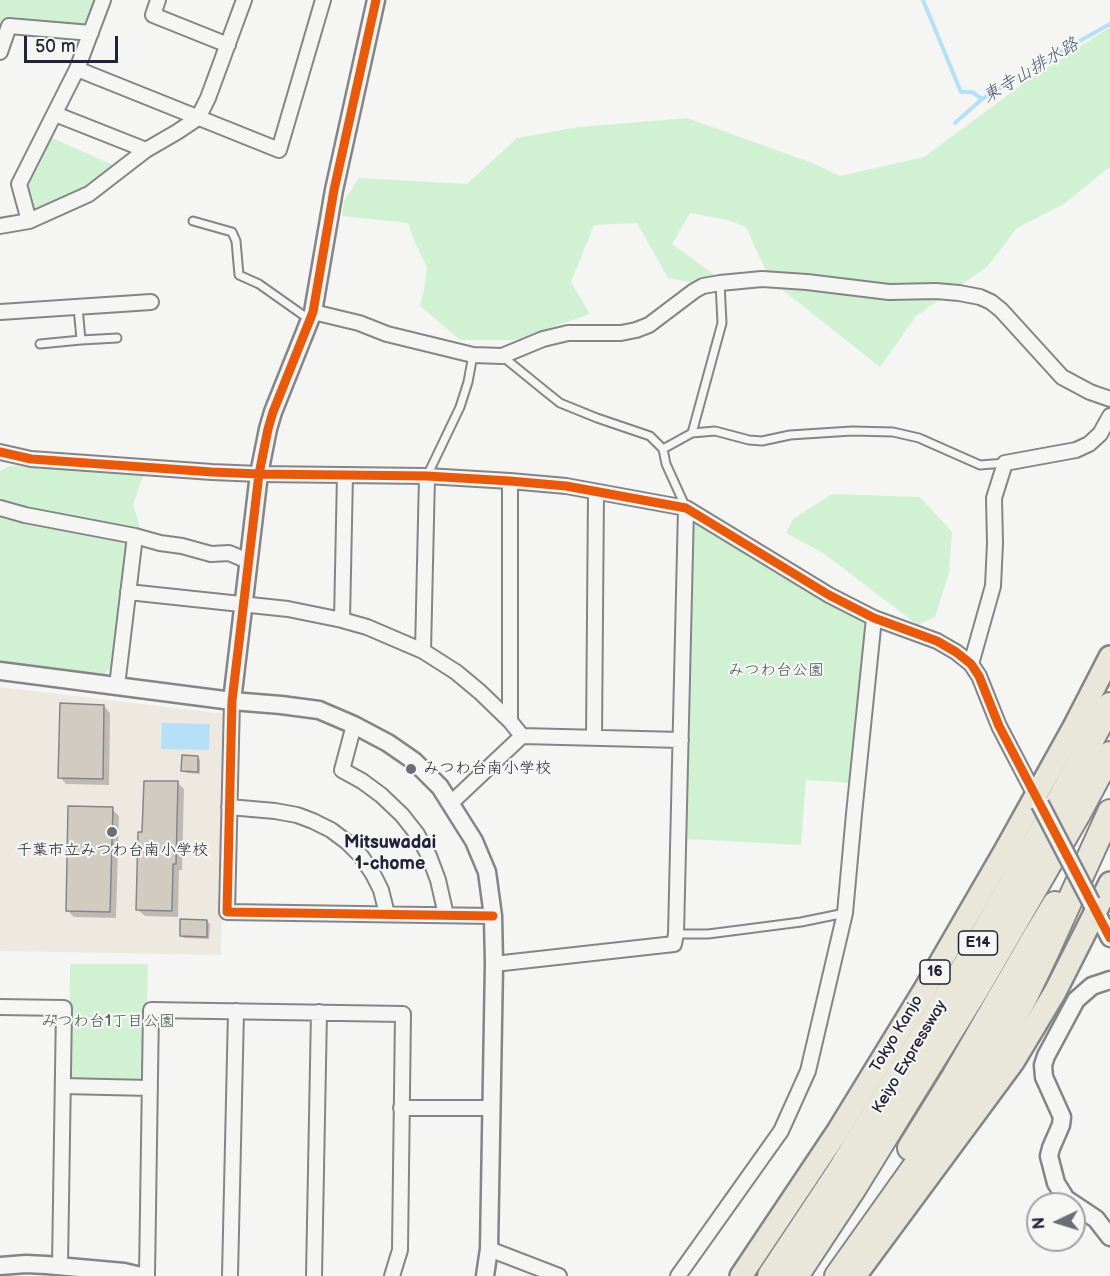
<!DOCTYPE html>
<html>
<head>
<meta charset="utf-8">
<style>
  body { margin:0 }
  #map { position:relative; width:1110px; height:1276px; overflow:hidden; background:#f5f5f3; font-family:"Balsamiq Sans",sans-serif }
  canvas { display:block }
  .north { position:absolute; left:1026px; top:1192px; width:60px; height:60px; box-sizing:border-box; background:#f6f6f2; border:2px solid #a1a1a9; border-radius:50%; rotate:266deg; font-size:16px; font-weight:700; line-height:24px; text-align:center; color:#22223b }
  .north::after { content:''; display:block; margin:auto; width:21px; height:27px; background:#6c6c7b; clip-path:polygon(50% 0,100% 100%,50% 72%,0 100%) }
  .scale { position:absolute; left:24px; top:36px; width:94px; height:27px; box-sizing:border-box; border:3px solid #22223b; border-top:0; padding-left:8px; font-size:18px; line-height:21px; white-space:nowrap; color:#22223b; -webkit-text-stroke:4px #f6f6f2; paint-order:stroke }
</style>
</head>
<body>
<div id="map">
<canvas width="1110" height="1276"></canvas>
<div class="north">N</div>
<div class="scale">50 m</div>
</div>
<script>
const context = document.querySelector('canvas').getContext('2d');
context.lineJoin = 'round';
function fill(path, color) {
  context.fillStyle = color;
  context.fill(path, 'evenodd');
}
function poly(rows) {
  const path = new Path2D();
  for (const r of rows) {
    path.moveTo(r[0], r[1]);
    for (let i = 2; i < r.length; i += 2) path.lineTo(r[i], r[i + 1]);
  }
  return path;
}
function strokePath(path, color, width, dash) {
  context.strokeStyle = color;
  context.lineWidth = width;
  context.lineCap = dash ? 'butt' : 'round';
  context.setLineDash(dash || []);
  context.stroke(path);
}
function label(font, color, halo, rows, align = 'center') {
  context.font = font + ' "Balsamiq Sans","Klee One",sans-serif';
  context.lineWidth = 4.5;
  context.setLineDash([]);
  context.textBaseline = 'middle';
  context.strokeStyle = halo;
  context.fillStyle = color;
  for (const [text, x, y, turn = 0] of rows) {
    context.save();
    context.translate(x, y);
    context.rotate((+turn || 0) * Math.PI / 180);
    context.textAlign = isNaN(turn) ? turn : align;
    if (halo) context.strokeText(text, 0, 0);
    context.fillText(text, 0, 0);
    context.restore();
  }
}
const built = poly([
  [0,687,226,714,221,955,0,951]
]);
const green = poly([
  [0,0,94,0,86,28,2,20,0,23],
  [1110,27,1110,169,1107,169,1064,204,1017,228,987,267,916,316,880,367,770,280,746,227,728,220,690,213,672,244,719,278,694,283,668,278,637,223,594,225,571,282,590,314,515,340,460,340,420,306,424,290,427,267,416,245,408,223,342,216,344,201,359,178,467,184,517,138,579,127,687,118,812,163,840,176,924,157,1031,78],
  [48,136,115,166,86,193,37,214,32,211,25,183],
  [9,466,145,471,133,504,141,531,132,538,116,671,106,670,105,677,0,662,0,471],
  [832,494,920,497,952,532,949,573,935,617,918,625,823,553,786,533,793,519],
  [690,517,870,622,853,783,806,780,801,845,687,839],
  [70,964,148,964,145,1081,142,1085,69,1079]
]);
const water = poly([
  [162,723,210,724,209,750,161,749]
]);
const shadow = poly([
  [104,706,110,713,109,785,66,784,60,777],
  [198,757,200,760,200,774,186,773,183,771],
  [178,783,184,789,182,870,179,870,178,917,145,916,138,910,144,834],
  [112,809,119,816,116,918,74,917,67,910],
  [207,921,210,924,209,939,184,938,181,935]
]);
const stream = poly([
  [923,0,961,92,972,92,982,99],
  [955,123,982,99,1058,53,1110,24]
]);
const building = poly([
  [60,703,104,705,103,779,58,778,60,703],
  [182,755,198,756,198,772,181,771,182,755],
  [144,781,178,781,176,864,173,864,172,911,136,910,138,832,142,832,144,781],
  [68,806,113,807,110,912,66,911,68,806],
  [180,919,207,920,207,937,180,936,180,919]
]);
const service = poly([
  [193,221,232,232,236,241,239,275,259,284,310,320],
  [78,307,81,340,117,338],
  [40,344,81,340],
  [502,356,545,391,560,403,597,418,650,436,663,449,666,464,686,508],
  [692,433,722,323,720,283],
  [663,449,692,433,715,431,749,440,762,441,790,435,852,431,893,432,919,438,980,465,1005,463],
  [427,476,460,407,468,382,473,355],
  [676,934,708,934,747,929,801,922,845,913]
]);
const minor = poly([
  [158,0,153,15,228,45],
  [0,52,9,26,91,33],
  [77,69,279,150,323,0],
  [55,114,146,150,177,132,198,118,208,98,244,0],
  [29,221,89,194,146,150],
  [0,226,29,221,19,184,77,69,103,0],
  [0,312,151,302],
  [313,312,359,323,387,334,473,355,502,356,543,339,568,333,621,333,636,330,649,325,694,291,703,286,720,283,762,279,807,282,889,292,936,291,959,293,980,297,991,302,1001,310,1062,377,1090,392,1110,399],
  [0,452,31,459,212,472,259,474,427,476,510,481,566,486,686,508,829,595,874,618,937,641,956,652,971,664,979,676,999,726,1035,795],
  [0,508,25,515,135,536,160,543,182,546,211,554,229,553,248,561],
  [128,592,288,609,342,620,367,627,423,651,456,672,480,692,510,721,522,736],
  [342,620,345,475],
  [423,651,427,476],
  [971,664,993,586,995,543,994,498,1005,463,1076,450,1089,444,1100,434,1110,416],
  [117,686,135,536],
  [232,701,227,912,493,916],
  [510,721,510,481],
  [354,725,342,770,362,781,381,795,402,815,417,834,429,856,438,880,446,915],
  [594,738,596,492],
  [451,803,522,736,681,740],
  [229,807,275,811,297,815,313,821,331,830,347,842,361,856,373,874,381,890,387,914],
  [494,964,674,944,676,934,686,508],
  [0,1007,64,1008,60,1266],
  [63,1086,150,1088],
  [401,1108,491,1108],
  [489,1249,559,1276],
  [147,1276,151,1010,403,1014,400,1250,392,1276],
  [230,1276,236,1011],
  [314,1276,319,1012],
  [678,1276,781,1131,808,1071,845,913,854,814,874,618]
]);
const tertiary = poly([
  [0,671,232,701,281,705,319,710,354,725,388,743,414,761,440,787,474,841,487,872,493,916,494,964,489,1249,485,1276],
  [232,701,259,474,268,429,273,412,313,312,334,190,376,0],
  [1092,904,1110,938],
  [1110,980,1092,986,1076,1000,1046,1056,1043,1065,1044,1077,1062,1117,1061,1125,1051,1148,1049,1156,1056,1183,1066,1199,1096,1219,1110,1237],
  [0,1266,26,1264,46,1265,124,1272,141,1276]
]);
const trunk = poly([
  [741,1276,838,1131,925,989,1005,851,1075,725,1110,657],
  [855,1276,1013,1062,1055,992,1110,883]
]);
const motorway = poly([
  [910,1148,954,1077,1035,937,1055,904],
  [770,1276,837,1175,958,978,1061,797,1110,705],
  [796,1276,854,1188,976,990,1078,814,1110,754],
  [837,1276,973,1085,1005,1034,1024,999,1046,953,1110,812]
]);
const tertiaryBridge = poly([
  [1040,804,1091,902]
]);
const cycleway = poly([
  [376,0,334,190,313,312,273,412,268,429,259,474,232,701,227,912,493,916],
  [0,452,31,459,212,472,259,474,427,476,510,481,566,486,686,508,829,595,874,618,937,641,956,652,971,664,979,676,999,726,1110,938]
]);
const markers = [
  [411,769,6,"#6c6c7b"],
  [112,832,6,"#6c6c7b"]
];
const shields = [
  [978,943,39],
  [935,972,30]
];
const shieldNames = [
  ["E14",978,943],
  ["16",935,972]
];
const parkNames = [
  ["みつわ台公園",776,671],
  ["みつわ台1丁目公園",108,1022]
];
const poiNames = [
  ["みつわ台南小学校",423,769],
  ["千葉市立みつわ台南小学校",112,851,"center"]
];
const streetNames = [
  ["Tokyo Kanjo",897,1034,-59],
  ["Keiyo Expressway",910,1057,-59]
];
const waterNames = [
  ["東寺山排水路",1031,71,-31]
];
const neighbourhoodNames = [
  ["Mitsuwadai",390,843],
  ["1-chome",390,864]
];
fill(built, '#eee9e0');
fill(green, '#d0f2d2');
fill(water, '#b5e0f8');
fill(shadow, '#0003');
strokePath(stream, '#b5e0f8', 4);
fill(building, '#d1cbc2');
strokePath(building, '#858589', 1.5);
strokePath(service, '#858589', 11);
strokePath(minor, '#858589', 18);
strokePath(tertiary, '#858589', 21);
strokePath(trunk, '#858589', 26);
strokePath(motorway, '#858589', 28);
strokePath(service, '#f5f5f3', 7);
strokePath(minor, '#f5f5f3', 14);
strokePath(tertiary, '#f5f5f3', 16);
strokePath(trunk, '#e9e6da', 21);
strokePath(motorway, '#e9e6da', 24);
strokePath(tertiaryBridge, '#858589', 21, []);
strokePath(tertiaryBridge, '#f5f5f3', 16);
strokePath(cycleway, '#e8590c', 9);
for (const [x, y, r, color] of markers) {
  const dot = new Path2D();
  dot.arc(x, y, r, 0, 2 * Math.PI);
  context.fillStyle = color;
  context.fill(dot);
  strokePath(dot, '#f6f6f2', 2);
}
for (const [x, y, w] of shields) {
  const box = new Path2D();
  box.roundRect(x - w / 2, y - 12, w, 24, 4.5);
  context.fillStyle = '#f6f6f2';
  context.fill(box);
  strokePath(box, '#22223b', 1.5);
}
label('bold 15px', '#22223b', null, shieldNames);
label('16px', '#46565a', '#f6f6f2', parkNames);
label('16px', '#22223b', '#f6f6f2', poiNames, 'left');
label('16px', '#22223b', '#f6f6f2', streetNames);
label('italic 18px', '#465874', '#f6f6f2', waterNames);
label('bold 18px', '#22223b', '#f6f6f2', neighbourhoodNames);
</script>
</body>
</html>
